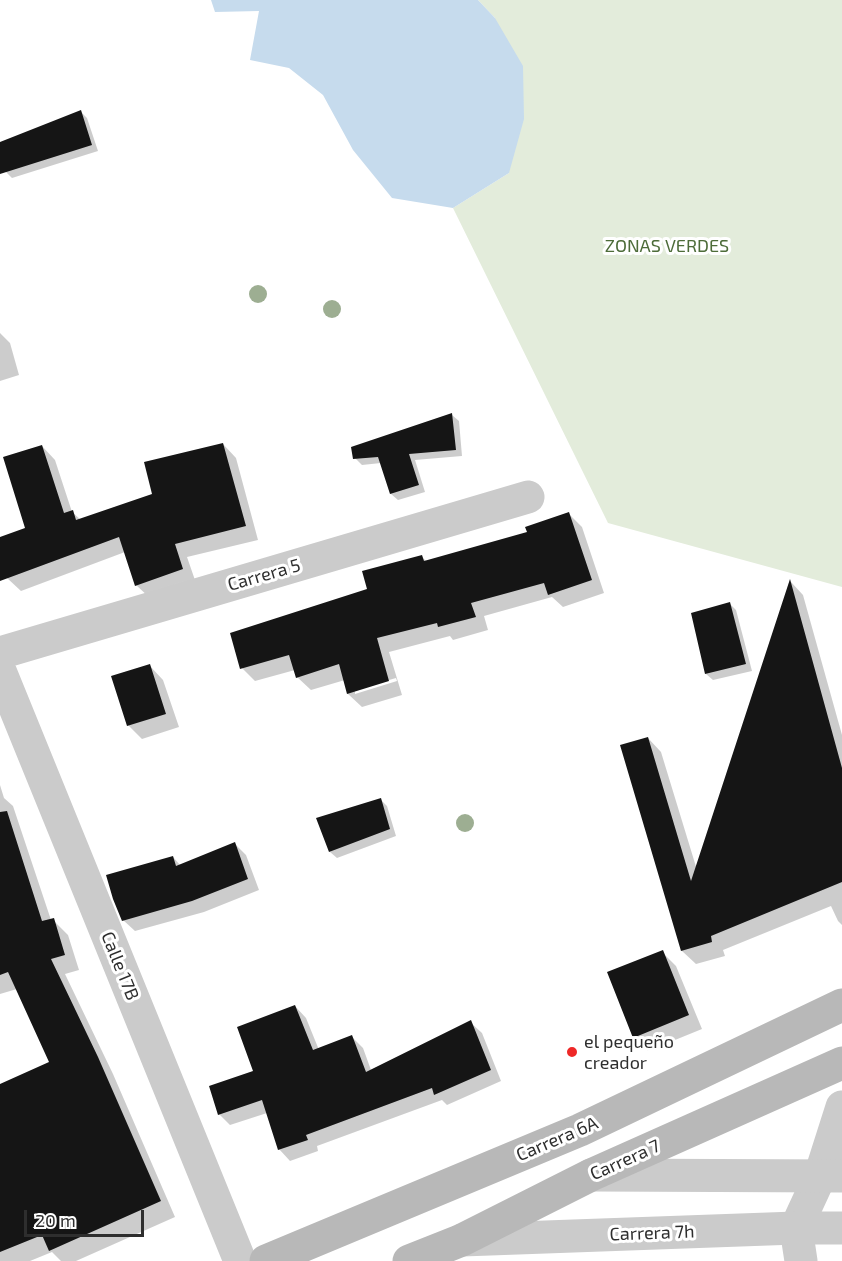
<!DOCTYPE html>
<html>
<head>
<meta charset="utf-8">
<style>
  body { margin:0 }
  #map { position:relative; width:842px; height:1261px; overflow:hidden; background:#fff; font-family:"Exo 2",sans-serif }
  canvas { display:block }
  .scale { position:absolute; left:24px; top:1210px; width:120px; height:27px; box-sizing:border-box; border:3px solid #2e2e2e; border-top:0; padding-left:8px; font-size:18px; line-height:21px; white-space:nowrap; color:#2e2e2e; -webkit-text-stroke:4px #fff; paint-order:stroke }
</style>
</head>
<body>
<div id="map">
<canvas width="842" height="1261"></canvas>
<div class="scale">20 m</div>
</div>
<script>
const context = document.querySelector('canvas').getContext('2d');
context.lineJoin = 'round';
function fill(path, color) {
  context.fillStyle = color;
  context.fill(path, 'evenodd');
}
function poly(rows) {
  const path = new Path2D();
  for (const r of rows) {
    path.moveTo(r[0], r[1]);
    for (let i = 2; i < r.length; i += 2) path.lineTo(r[i], r[i + 1]);
  }
  return path;
}
function strokePath(path, color, width, dash) {
  context.strokeStyle = color;
  context.lineWidth = width;
  context.lineCap = dash ? 'butt' : 'round';
  context.setLineDash(dash || []);
  context.stroke(path);
}
function label(font, color, halo, rows, align = 'center') {
  context.font = font + ' "Exo 2",sans-serif';
  context.lineWidth = 6;
  context.setLineDash([]);
  context.textBaseline = 'middle';
  context.strokeStyle = halo;
  context.fillStyle = color;
  for (const [text, x, y, turn = 0] of rows) {
    context.save();
    context.translate(x, y);
    context.rotate((+turn || 0) * Math.PI / 180);
    context.textAlign = isNaN(turn) ? turn : align;
    if (halo) context.strokeText(text, 0, 0);
    context.fillText(text, 0, 0);
    context.restore();
  }
}
const green = poly([
  [478,0,842,0,842,587,608,523,453,208,509,173,495,18]
]);
const water = poly([
  [211,0,478,0,495,18,523,66,524,119,509,173,453,208,392,198,353,150,323,95,289,68,250,60,259,11,215,12]
]);
const shadow = poly([
  [81,112,87,118,98,151,12,178,6,172,0,157,0,143],
  [0,333,10,343,19,375,0,381],
  [452,415,459,421,462,456,415,460,425,492,398,500,391,494,381,463,362,465,355,458],
  [223,444,236,458,258,540,187,557,196,583,150,598,136,585,125,552,21,591,7,578,0,558,0,539,27,529,42,446,55,460,72,512,81,520,154,495],
  [569,514,582,527,604,593,563,607,552,597,484,616,488,630,453,640,450,636,389,652,402,695,362,707,348,694,345,680,311,690,297,677,295,670,255,681,242,668,422,557,427,562,529,533],
  [396,678,397,681,355,694,355,690],
  [791,582,803,595,842,735,842,925,838,921,831,906,723,950,725,956,696,964,682,951,648,738,661,752,697,870],
  [729,603,736,610,752,671,713,680,706,674],
  [150,666,163,680,179,727,142,739,128,725],
  [0,785,4,798,13,806,51,920,53,920,68,935,79,970,65,974,113,1074,175,1217,76,1261,61,1261,52,1252,30,1261,0,1261,0,1164,51,1063,17,989,0,994],
  [381,800,387,806,396,836,337,858,330,852],
  [235,844,246,855,259,890,204,912,135,931,123,920,173,857,180,865],
  [662,952,676,966,702,1029,648,1051,634,1037],
  [295,1006,306,1018,319,1050,352,1037,363,1048,371,1070,470,1022,482,1033,501,1081,447,1105,442,1100,317,1146,318,1151,290,1161,279,1149,267,1113,230,1125,219,1114,255,1072]
]);
const building = poly([
  [81,110,92,145,0,174,0,142],
  [452,413,456,450,409,454,419,485,390,494,378,457,353,459,351,447],
  [223,443,246,526,175,544,183,569,135,586,119,537,0,581,0,537,25,528,3,457,42,445,64,513,73,510,76,520,152,494,144,462],
  [569,512,592,580,548,595,544,583,471,603,476,617,438,627,437,623,377,638,389,681,347,694,339,664,296,678,289,655,240,669,230,633,367,589,362,571,422,555,424,561,527,532,525,527],
  [790,579,842,768,842,882,711,936,712,942,681,951,620,745,648,737,691,881],
  [730,602,746,664,705,674,691,613],
  [150,664,166,714,127,726,111,676],
  [381,798,390,829,329,852,316,818],
  [7,811,42,921,54,918,65,955,51,959,98,1057,161,1201,49,1251,42,1235,0,1252,0,1084,49,1062,8,972,0,975,0,812],
  [235,842,248,879,192,901,122,921,113,899,106,875,173,856,176,866],
  [663,950,689,1015,633,1038,607,972],
  [295,1005,313,1050,352,1035,366,1072,471,1020,491,1070,434,1095,432,1088,306,1135,308,1140,278,1150,262,1100,218,1115,209,1086,253,1071,237,1027]
]);
const minor = poly([
  [0,653,528,497],
  [0,671,240,1261],
  [801,1261,796,1228,820,1176,842,1107]
]);
const tertiary = poly([
  [591,1175,842,1176],
  [462,1240,796,1228,842,1228]
]);
const secondary = poly([
  [266,1261,580,1130,842,1005],
  [409,1261,462,1240,591,1175,842,1063]
]);
const trees = [
  [258,294],
  [332,309],
  [465,823]
];
const markers = [
  [572,1052,6,"#ee2827"]
];
const parkNames = [
  ["ZONAS VERDES",667,246]
];
const streetNames = [
  ["Carrera 5",264,575,-16],
  ["Calle 17B",120,966,68],
  ["Carrera 6A",557,1139,-23],
  ["Carrera 7",625,1160,-24],
  ["Carrera 7h",652,1233,-2]
];
const poiNames = [
  ["el pequeño",584,1042],
  ["creador",584,1063]
];
fill(green, '#e3ecdb');
fill(water, '#c6dbed');
fill(shadow, '#0003');
fill(building, '#151515');
strokePath(minor, '#cbcbcb', 33);
strokePath(tertiary, '#cbcbcb', 33);
strokePath(secondary, '#b8b8b8', 33);
context.fillStyle = '#9dae92';
for (const [x, y] of trees) {
  context.beginPath();
  context.arc(x, y, 9, 0, 2 * Math.PI);
  context.fill();
}
for (const [x, y, r, color] of markers) {
  const dot = new Path2D();
  dot.arc(x, y, r, 0, 2 * Math.PI);
  context.fillStyle = color;
  context.fill(dot);
  strokePath(dot, '#fff', 2);
}
label('18px', '#4d6c39', '#fff', parkNames);
label('18px', '#2e2e2e', '#fff', streetNames);
label('18px', '#2e2e2e', '#fff', poiNames, 'left');
</script>
</body>
</html>
